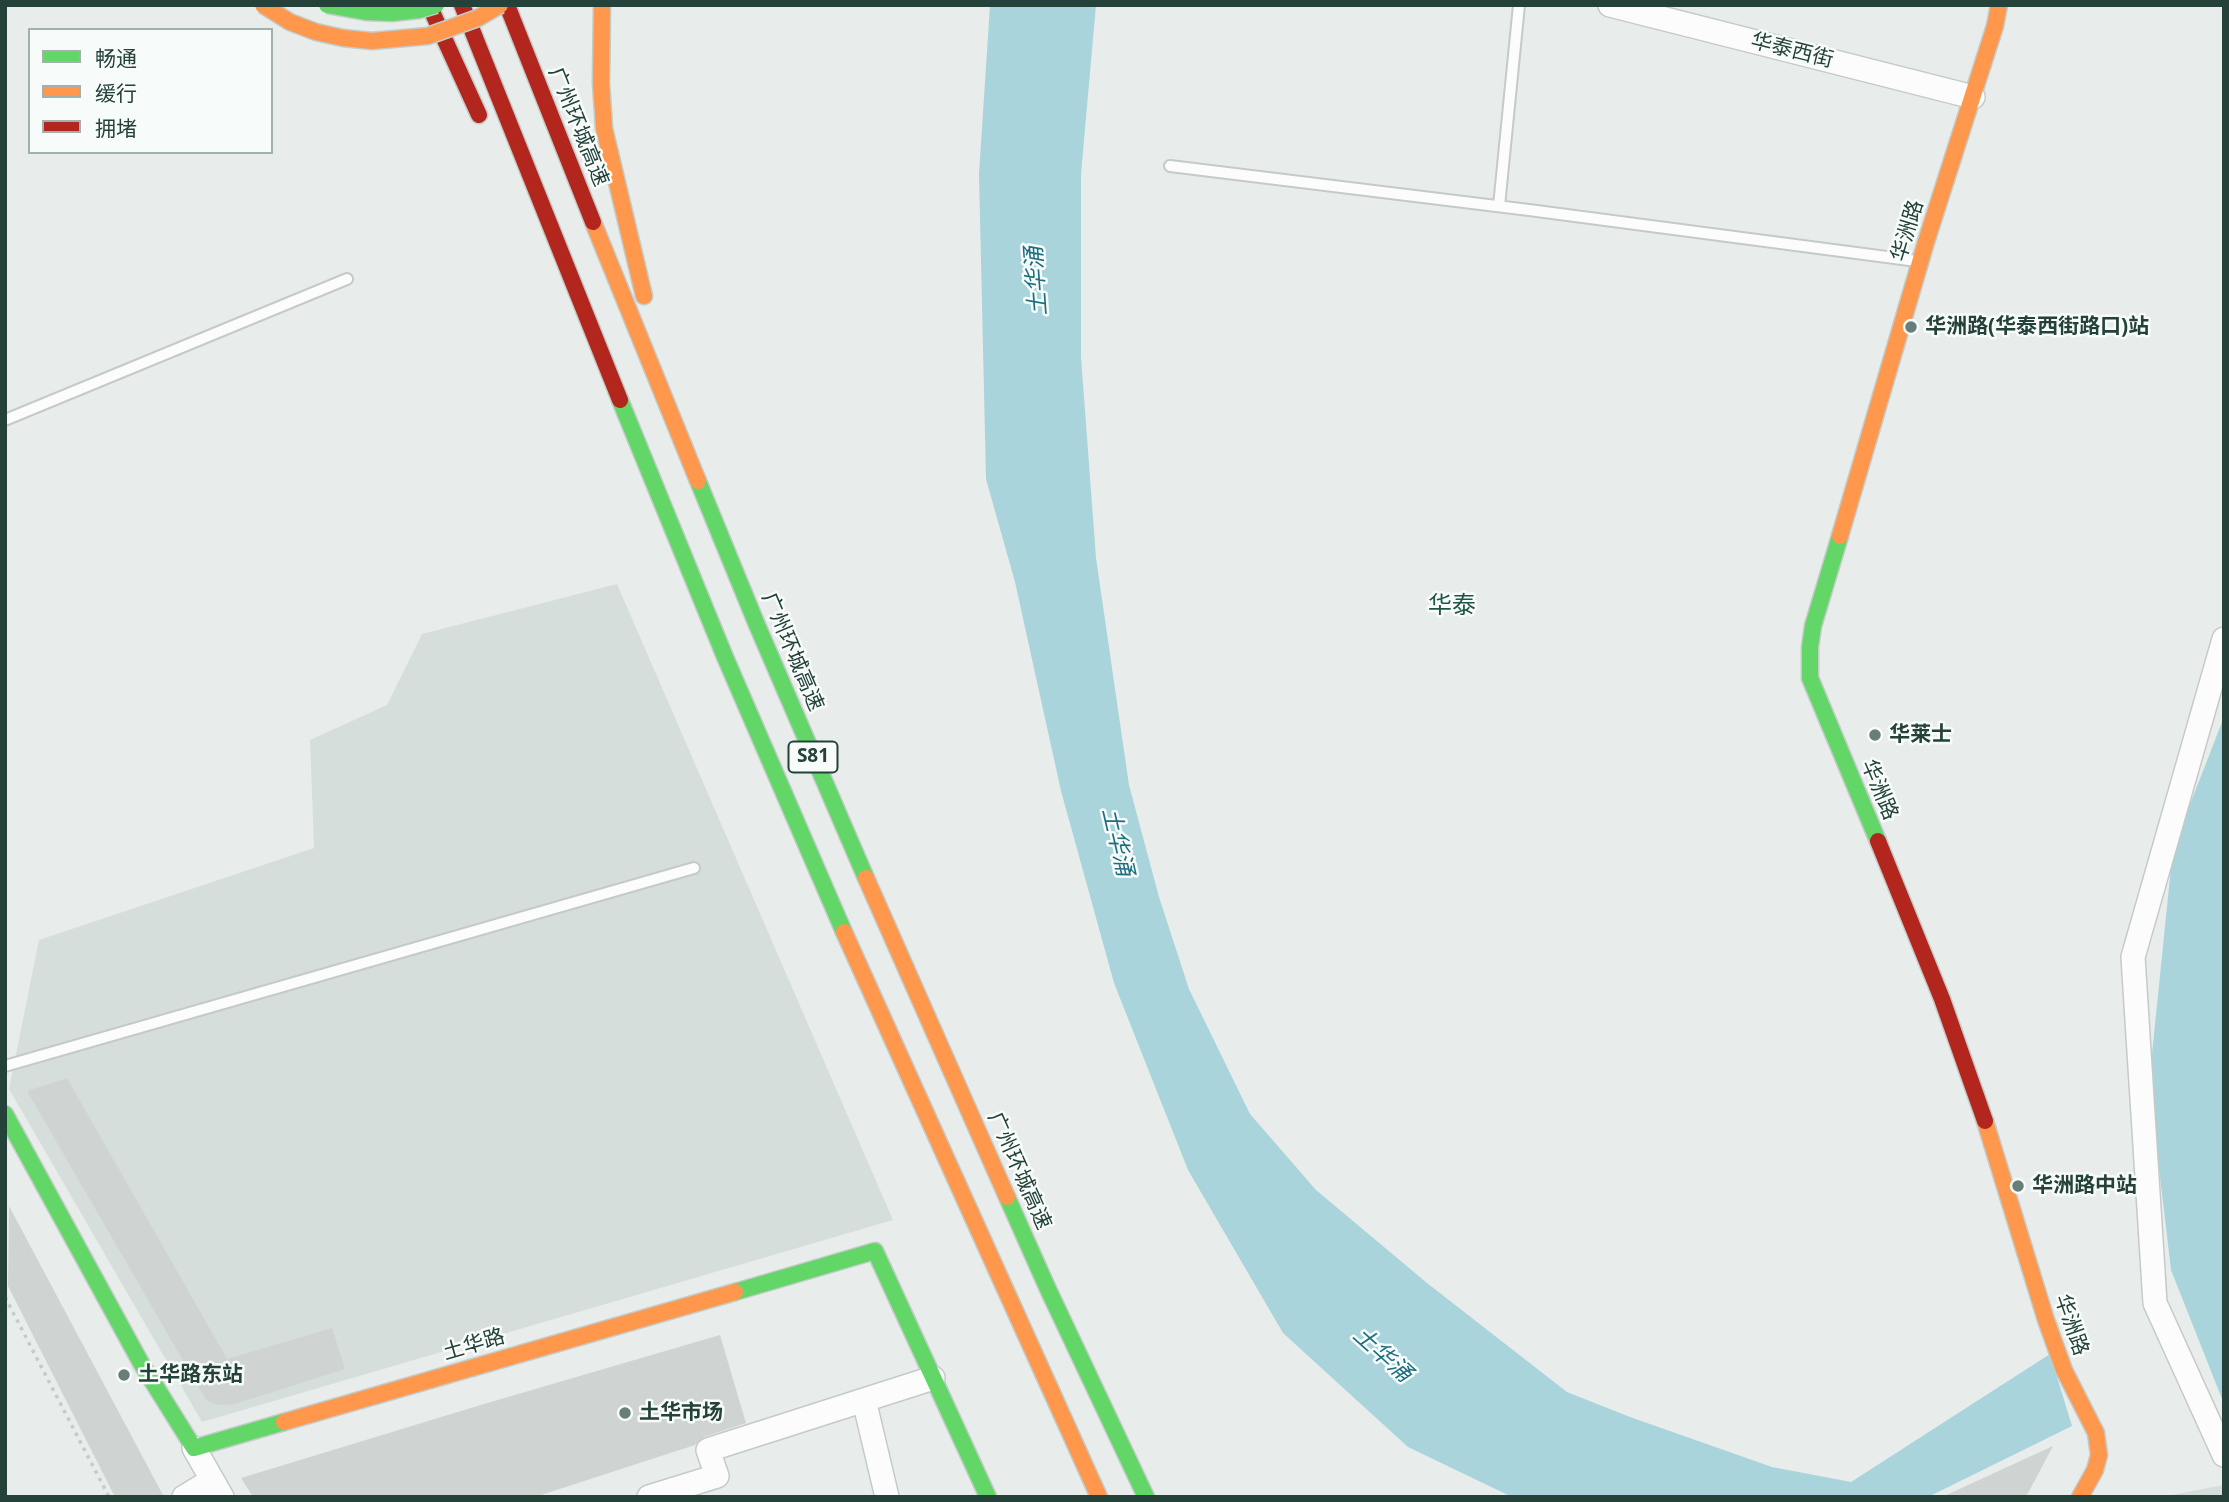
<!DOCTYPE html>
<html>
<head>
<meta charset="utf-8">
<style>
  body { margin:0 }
  #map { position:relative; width:2229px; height:1502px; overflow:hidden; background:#e8edeb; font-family:"Open Sans","Noto Sans SC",sans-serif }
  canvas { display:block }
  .frame { position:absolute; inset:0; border:7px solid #24423a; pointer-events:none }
  .legend { position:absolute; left:28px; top:28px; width:245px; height:126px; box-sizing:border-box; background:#f7fbf9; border:2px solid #a3b1ad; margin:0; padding:9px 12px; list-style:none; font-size:21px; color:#24423a }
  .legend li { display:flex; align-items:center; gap:14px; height:35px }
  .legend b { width:35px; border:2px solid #a3b1ad }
</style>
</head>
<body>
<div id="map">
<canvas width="2229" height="1502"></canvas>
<div class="frame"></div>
<ul class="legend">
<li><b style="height:9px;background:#63d668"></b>畅通</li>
<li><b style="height:9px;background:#ff974d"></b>缓行</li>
<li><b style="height:9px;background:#b3261e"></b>拥堵</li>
</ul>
</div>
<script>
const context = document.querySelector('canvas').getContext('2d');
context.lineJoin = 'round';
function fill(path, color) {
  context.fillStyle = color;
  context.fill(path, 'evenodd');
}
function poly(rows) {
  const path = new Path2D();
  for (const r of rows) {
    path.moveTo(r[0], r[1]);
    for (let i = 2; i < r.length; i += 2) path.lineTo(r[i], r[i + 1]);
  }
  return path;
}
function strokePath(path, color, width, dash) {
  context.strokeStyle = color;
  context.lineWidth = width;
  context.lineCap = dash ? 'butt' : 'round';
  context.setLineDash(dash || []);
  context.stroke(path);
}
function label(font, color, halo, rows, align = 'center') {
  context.font = font + ' "Open Sans","Noto Sans SC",sans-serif';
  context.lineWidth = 5;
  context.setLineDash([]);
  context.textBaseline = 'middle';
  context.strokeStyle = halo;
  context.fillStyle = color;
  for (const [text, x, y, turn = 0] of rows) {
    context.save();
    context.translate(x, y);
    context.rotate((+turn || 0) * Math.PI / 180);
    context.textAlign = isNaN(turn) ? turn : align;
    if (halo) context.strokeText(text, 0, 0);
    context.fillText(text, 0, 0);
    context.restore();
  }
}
const built = poly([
  [617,584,893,1220,202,1422,9,1089,39,940,314,848,310,740,387,705,422,634],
  [2224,1485,2224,1497,2161,1497]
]);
const water = poly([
  [990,5,1096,5,1081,174,1081,357,1096,558,1129,785,1159,897,1189,989,1250,1114,1316,1190,1427,1283,1567,1392,1630,1417,1772,1467,1851,1482,2050,1354,2072,1426,1928,1497,1512,1497,1408,1447,1283,1333,1188,1170,1114,983,1061,791,1015,582,986,479,979,174],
  [2224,717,2224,1404,2171,1270,2149,1083,2173,848]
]);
const building = poly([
  [67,1078,227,1359,332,1328,345,1369,235,1404,218,1405,206,1400,27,1091],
  [9,1206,164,1497,115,1497,8,1286],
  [720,1335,746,1423,704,1437,695,1445,535,1497,253,1497,241,1478,484,1404],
  [2053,1446,2026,1497,1942,1497]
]);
const path = poly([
  [5,1297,109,1497]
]);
const lane = poly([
  [1170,166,1529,210,1917,261],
  [1499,206,1519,5],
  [5,420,347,279],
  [5,1066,694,868]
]);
const street = poly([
  [1610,5,1973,97],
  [2224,639,2133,957,2155,1303,2224,1455],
  [864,1400,887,1497],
  [194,1448,222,1497],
  [184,1497,212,1480],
  [649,1497,717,1476,708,1450,933,1378]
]);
const fast = poly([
  [620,400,725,657,844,932],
  [698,481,757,625,866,878],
  [1840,536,1813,626,1810,647,1810,678,1878,841],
  [5,1114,141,1363,194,1448,284,1422],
  [1007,1197,1047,1287,1146,1497],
  [735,1292,875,1251,988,1497]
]);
const slow = poly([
  [602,5,601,83,604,128,644,296],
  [593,222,698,481],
  [1840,536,1926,242,1995,26,1999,5],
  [866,878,1007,1197],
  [844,932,1099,1497],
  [1985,1121,2046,1320,2064,1370,2096,1433,2099,1455,2095,1470,2080,1497],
  [284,1422,735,1292]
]);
const jam = poly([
  [429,5,479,115],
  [462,5,620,400],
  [507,5,593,222],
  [1878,841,1942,999,1985,1121]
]);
const fastBridge = poly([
  [327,5,366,12,392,13,419,10,436,5]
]);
const slowBridge = poly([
  [263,5,290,22,316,32,343,38,372,41,428,36,478,18,500,5]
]);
const markers = [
  [1911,327,7,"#697e78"],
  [1875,735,7,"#697e78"],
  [2018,1186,7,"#697e78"],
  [124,1375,7,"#697e78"],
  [625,1413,7,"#697e78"]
];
const shields = [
  [813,757,49]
];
const shieldNames = [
  ["S81",813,757]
];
const streetNames = [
  ["华泰西街",1792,51,14],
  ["广州环城高速",578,127,68],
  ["华洲路",1908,231,-73],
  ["广州环城高速",792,652,67],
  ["华洲路",1879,790,67],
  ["广州环城高速",1019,1171,66],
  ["华洲路",2071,1325,71],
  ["土华路",474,1345,-16]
];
const poiNames = [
  ["华洲路(华泰西街路口)站",1925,327],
  ["华莱士",1889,735],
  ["华洲路中站",2032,1186],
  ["土华路东站",138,1375],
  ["土华市场",639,1413]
];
const waterNames = [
  ["土华涌",1037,281,-94],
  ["土华涌",1117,842,77],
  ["土华涌",1382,1355,42]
];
const quarterNames = [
  ["华泰",1452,606]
];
fill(built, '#d6dedb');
fill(water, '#a9d4db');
fill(building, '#cfd4d2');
strokePath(lane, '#c5cac8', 14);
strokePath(street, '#c5cac8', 26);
strokePath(fast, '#c3cbc8', 19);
strokePath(slow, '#c3cbc8', 19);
strokePath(jam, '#c3cbc8', 19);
strokePath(path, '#c3ccca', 3.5, [3.5, 5]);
strokePath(lane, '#fcfcfc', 10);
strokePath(street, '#fcfcfc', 23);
strokePath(fast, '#63d668', 16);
strokePath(slow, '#ff974d', 16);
strokePath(jam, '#b3261e', 16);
strokePath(fastBridge, '#c3ccc9', 19, []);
strokePath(slowBridge, '#c3ccc9', 19, []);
strokePath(fastBridge, '#63d668', 16);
strokePath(slowBridge, '#ff974d', 16);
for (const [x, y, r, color] of markers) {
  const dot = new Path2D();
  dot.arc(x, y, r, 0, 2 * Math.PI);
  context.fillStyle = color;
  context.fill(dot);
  strokePath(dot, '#f7fbf9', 2.5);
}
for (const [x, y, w] of shields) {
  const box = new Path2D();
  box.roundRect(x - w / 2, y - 15.5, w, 31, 5);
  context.fillStyle = '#f7fbf9';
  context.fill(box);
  strokePath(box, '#24423a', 2);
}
label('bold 19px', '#24423a', null, shieldNames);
label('21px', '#24423a', '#f7fbf9', streetNames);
label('bold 21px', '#24423a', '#f7fbf9', poiNames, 'left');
label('italic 23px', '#1c6f80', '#f7fbf9', waterNames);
label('24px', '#1f5548', '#f7fbf9', quarterNames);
</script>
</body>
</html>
